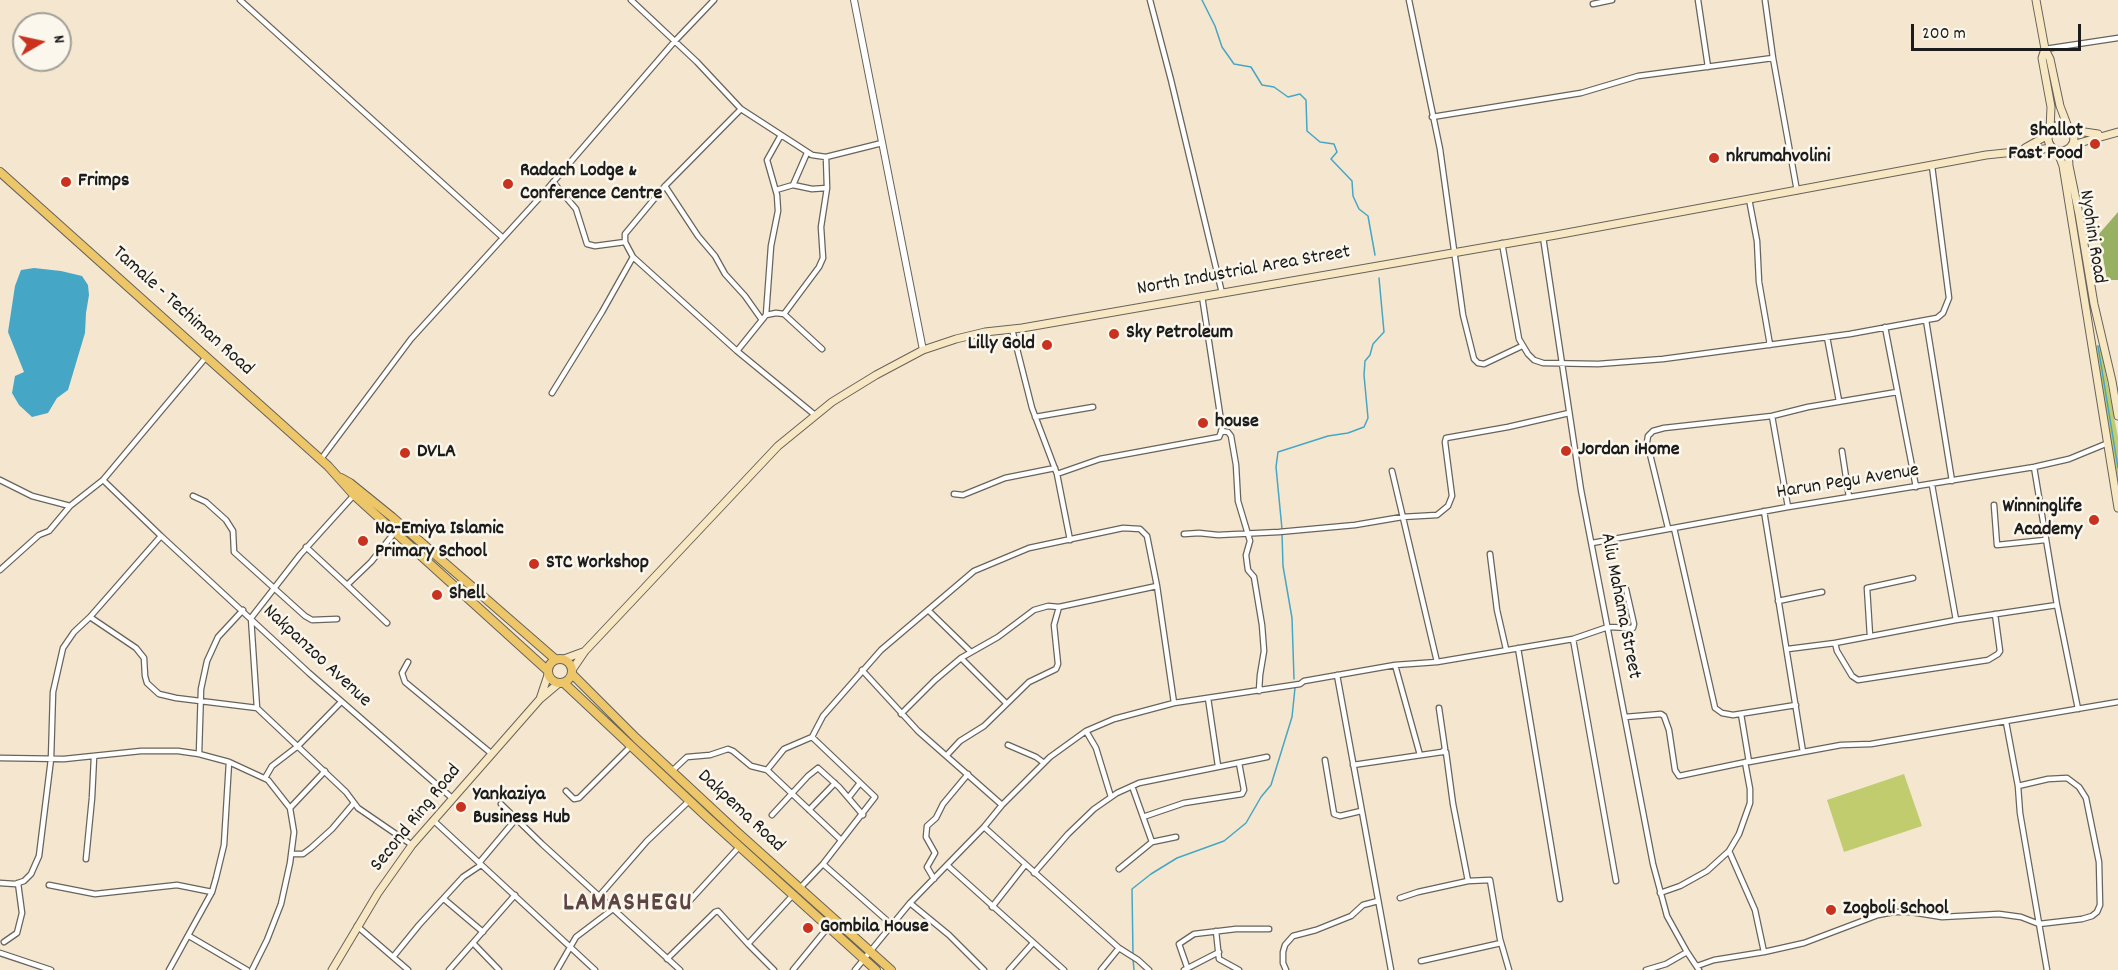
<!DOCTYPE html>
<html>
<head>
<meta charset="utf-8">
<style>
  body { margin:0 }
  #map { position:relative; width:2118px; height:970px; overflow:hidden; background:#f5e7cf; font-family:Dekko,sans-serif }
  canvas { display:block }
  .north { position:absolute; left:12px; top:12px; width:60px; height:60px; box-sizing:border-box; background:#fbf7ec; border:2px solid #a29f99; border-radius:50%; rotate:81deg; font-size:16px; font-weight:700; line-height:24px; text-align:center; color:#1c1c1c }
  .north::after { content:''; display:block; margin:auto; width:21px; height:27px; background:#c8321e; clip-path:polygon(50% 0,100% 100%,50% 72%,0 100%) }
  .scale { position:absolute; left:1911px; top:24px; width:170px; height:27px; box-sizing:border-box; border:3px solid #1c1c1c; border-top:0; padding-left:8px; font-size:18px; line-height:21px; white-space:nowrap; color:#1c1c1c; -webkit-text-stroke:4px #fbf7ec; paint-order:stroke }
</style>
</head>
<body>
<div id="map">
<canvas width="2118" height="970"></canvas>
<div class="north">N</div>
<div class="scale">200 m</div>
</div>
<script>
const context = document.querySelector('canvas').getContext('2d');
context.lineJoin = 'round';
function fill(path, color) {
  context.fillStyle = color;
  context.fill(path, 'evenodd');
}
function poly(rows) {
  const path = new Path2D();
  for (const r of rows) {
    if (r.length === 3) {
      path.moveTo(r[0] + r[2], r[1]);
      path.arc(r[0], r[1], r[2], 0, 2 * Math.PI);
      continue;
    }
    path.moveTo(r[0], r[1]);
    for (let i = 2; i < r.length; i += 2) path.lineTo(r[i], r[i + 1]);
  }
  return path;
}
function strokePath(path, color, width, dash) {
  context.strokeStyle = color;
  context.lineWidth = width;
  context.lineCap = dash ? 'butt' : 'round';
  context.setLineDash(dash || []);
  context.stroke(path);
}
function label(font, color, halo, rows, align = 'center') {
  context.font = font + ' Dekko,sans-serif';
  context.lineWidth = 5;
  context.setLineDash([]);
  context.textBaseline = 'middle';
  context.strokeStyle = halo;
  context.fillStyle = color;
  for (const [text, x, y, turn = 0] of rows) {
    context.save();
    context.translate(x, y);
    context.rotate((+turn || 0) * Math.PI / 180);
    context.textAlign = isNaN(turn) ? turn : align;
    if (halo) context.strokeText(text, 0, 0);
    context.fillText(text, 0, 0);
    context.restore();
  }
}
const green = poly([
  [2100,345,2118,437,2118,491,2095,346],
  [1904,774,1922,826,1844,852,1827,800]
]);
const forest = poly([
  [2118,212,2118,280,2107,280,2099,234]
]);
const water = poly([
  [34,268,61,271,82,276,88,285,89,295,86,313,85,333,68,390,57,398,48,413,32,417,19,405,12,393,15,376,24,372,8,332,15,286,21,270]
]);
const stream = poly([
  [1202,0,1215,26,1222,47,1234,64,1251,67,1262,85,1274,87,1288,97,1300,94,1306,100,1307,131,1320,142,1334,144,1337,152,1331,159,1352,181,1353,196,1359,209,1368,216,1375,255],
  [2098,346,2118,468],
  [1282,529,1276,467,1278,452,1328,436,1348,433,1364,427,1368,418,1364,375,1365,361,1370,355,1373,344,1384,332,1379,278],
  [1282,533,1283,566,1292,618,1294,679],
  [1133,954,1132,889,1151,874,1177,858,1224,841,1246,823,1261,797,1271,785,1292,717,1295,688],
  [1133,959,1134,970]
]);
const minor = poly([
  [240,0,502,237],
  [631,0,697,62,741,109,812,155,826,157,882,143],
  [1150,0,1171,80,1222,293],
  [1409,0,1440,149,1463,315,1474,359,1478,363,1484,364,1522,346],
  [1698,0,1708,67],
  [1765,0,1773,58,1797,191],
  [1593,4,1612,0],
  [2045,49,2118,38],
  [741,109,665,186,625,234,625,242,633,257,737,351,815,415],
  [1432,117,1581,93,1638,76,1773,58],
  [553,182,576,209,587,244,595,246,625,242],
  [793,185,807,153],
  [665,186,698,236,715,256,725,274,745,296,762,320],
  [776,190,793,185,812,189,827,188],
  [1749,199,1757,241,1759,282,1770,345],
  [1543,237,1581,490,1653,864,1667,916,1687,952,1699,970],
  [1502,243,1519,339,1528,354,1534,360,1543,363,1598,364,1663,359,1850,334,1926,320,1937,318,1943,313,1949,298,1932,166],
  [784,314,819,267,823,258,821,227,827,188,826,157],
  [766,315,771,246,778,211,777,195,767,160,781,135],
  [1926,320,1952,481],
  [1885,327,1916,487],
  [1012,329,1032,408,1057,474,1070,540],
  [1827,337,1839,401],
  [737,351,766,315,776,313,784,314,822,349],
  [552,393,602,312,633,257],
  [1772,416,1788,507],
  [1035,417,1093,407],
  [1221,431,1228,432,1231,436,1236,465,1238,501,1250,541,1246,555,1247,563,1248,570,1254,577,1262,625,1264,651,1260,675,1259,691],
  [1842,451,1849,497],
  [321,459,411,339,542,195,674,42,714,0],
  [2034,467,2057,605,2078,709],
  [1392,471,1437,662],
  [1057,474,1100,459,1219,437,1222,430,1220,414,1202,296],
  [0,480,32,496,70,506,103,480,207,356],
  [1932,485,1956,620],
  [954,494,963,495,1005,478,1055,468],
  [354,495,300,555,251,618,257,708,346,792,358,808,412,845],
  [193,496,206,502,226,520,233,531,234,552,305,616,312,620,337,619],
  [1994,505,1997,545,2045,540],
  [1764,511,1803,752],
  [1668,528,1647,442,1648,436,1653,431,1664,428,1772,416,1808,407,1897,392],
  [1674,528,1715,708,1722,713,1733,715,1796,705],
  [1184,534,1199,533,1218,535,1279,532,1355,525,1402,517,1437,515,1448,506,1452,496,1445,442,1446,438,1508,427,1569,413],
  [161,536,309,673,452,798],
  [1592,543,1788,507,2034,467,2069,459,2108,443],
  [306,547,347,585,371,562,395,532],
  [1490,554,1497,610,1506,649],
  [0,570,39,535,49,531,70,506],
  [347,585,387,623],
  [1778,601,1822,592],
  [928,610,971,652],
  [90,617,136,648,144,658,145,676,147,683,159,694,176,698,257,708],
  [1870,636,1867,588,1913,578],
  [1573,639,1616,881],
  [1835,643,1837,651,1852,676,1858,680,1988,660,1998,654,2000,651,1995,614],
  [1518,648,1560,899],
  [1788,649,1835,643,1956,620,2057,605],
  [961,658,1006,703],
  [408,662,402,673,405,682,492,754],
  [1395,665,1420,755],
  [862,670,918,731,1002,805],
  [1337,675,1391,970],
  [1208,698,1218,766],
  [1439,708,1445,749,1442,752],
  [901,714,935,680,961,658,998,637,1034,610,1048,606,1059,607],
  [1741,714,1749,762,1841,745,1871,744,2118,702],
  [1625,717,1661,714,1664,716,1669,730,1675,770,1679,776,1746,762],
  [2006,722,2018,786,2020,813,2047,970],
  [1086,731,1096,748,1111,797],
  [1008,745,1036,757,1044,763],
  [1442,752,1446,752,1453,804,1468,881],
  [199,754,201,689,207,661,218,637,243,610],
  [947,755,960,741,984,726,1029,682,1056,669,1058,664,1054,625,1059,607,1157,586],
  [0,758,64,759,141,751,178,751,199,754,229,762,268,780,290,808,294,832,290,863,281,904,267,940,252,970],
  [1325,760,1334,814,1340,816,1361,811],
  [1353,765,1442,752],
  [767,770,784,749,812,737,823,716,881,650,974,571,1029,548,1123,528,1140,529,1147,536,1157,586,1174,703],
  [672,771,687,757,710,755,728,749,733,751,751,766,767,770,841,840],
  [265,778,272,766,298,746,341,702],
  [1132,786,1152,842],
  [566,791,574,799,579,798,631,746],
  [849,797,860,783],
  [501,804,542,844,680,970],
  [290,808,325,771],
  [809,810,835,783],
  [772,815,808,776,818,768,839,787,863,815],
  [1143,817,1184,803,1242,794,1244,790,1239,763],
  [433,820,595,970],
  [984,827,1119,948,1101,970],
  [292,854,303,854,311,848,332,829,354,803],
  [86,859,92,798,94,757],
  [479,863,516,819],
  [823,864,891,924],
  [947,865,1064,970],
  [1119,869,1152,842,1176,837],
  [1034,873,1068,834,1094,809,1117,793,1139,783,1267,757],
  [934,879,927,867,935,853,926,837,927,826,936,818,943,804,968,774],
  [0,883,15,884,24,881,31,874,39,856,51,759,53,692,63,648,74,632,90,617,161,536,103,480],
  [49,885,95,894,177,885,212,892],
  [800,888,823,864,875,797,812,737],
  [1660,893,1680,886,1707,871,1729,851,1739,834,1750,803,1750,789,1745,762],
  [600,895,647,841,689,801],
  [1400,898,1418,892,1468,881,1490,880,1500,939,1509,970],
  [444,899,483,932],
  [910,903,949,935,984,970],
  [685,906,739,847],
  [992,907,1025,865],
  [357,926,408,970],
  [1216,931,1219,959,1239,970],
  [189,936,247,970],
  [4,942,17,933,22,913,18,883],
  [473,943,499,970],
  [748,944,793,895],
  [1119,948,1138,960,1149,970],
  [1764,952,1804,943,1878,915,1894,912,1911,912,1942,917,1999,914,2021,917,2039,924,2082,919,2092,916,2097,912,2100,905,2099,862,2086,798,2079,787,2067,778,2048,779,2018,786],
  [0,953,51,970],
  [393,957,419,925,463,877,481,865],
  [667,959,715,912,718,911,748,944,774,970],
  [1421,961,1501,943],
  [1697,966,1714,960,1764,952,1755,910,1729,851],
  [1187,967,1179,944,1194,934,1236,929,1269,929],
  [169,970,212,892,216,878,224,845,229,762],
  [449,970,515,895],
  [557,970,576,937,613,909],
  [793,970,829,926],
  [855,970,910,903,984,827,1002,805,1050,757,1086,731,1114,719,1174,703,1300,684,1304,681,1395,665,1437,662,1573,639,1608,627,1633,628,1634,624,1626,589],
  [1009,970,1033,943],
  [1184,970,1219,952],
  [1286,970,1283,963,1283,952,1285,945,1293,936,1316,930,1351,916,1363,905,1378,901],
  [1646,970,1666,964,1687,952]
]);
const tertiary = poly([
  [854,0,923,350]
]);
const secondary = poly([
  [2036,0,2045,49,2050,59,2060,106,2068,127],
  [2045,49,2042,58,2051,107,2050,130],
  [2061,138,13],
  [2071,130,2098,134],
  [2072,145,2118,132],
  [2025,148,2048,135],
  [2068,149,2069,166,2079,214,2094,304,2112,381,2118,416],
  [2057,150,2063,166,2118,508],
  [564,659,583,652],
  [572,670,585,651,778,446,832,402,876,375,923,350,956,339,985,332,1022,328,1556,235,1986,155,2053,148],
  [540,699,548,675],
  [332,970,378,893,412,845,540,699,559,683]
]);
const trunk = poly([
  [0,172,328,466,354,495,547,670],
  [341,478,350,483,392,517,555,659],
  [560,671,12],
  [572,674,636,738,737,832,891,970],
  [564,683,708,818,876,970]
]);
const markers = [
  [2095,144,6,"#c8321e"],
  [1714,158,6,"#c8321e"],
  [66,182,6,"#c8321e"],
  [508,184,6,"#c8321e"],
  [1114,334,6,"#c8321e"],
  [1047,345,6,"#c8321e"],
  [1203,423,6,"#c8321e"],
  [1566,451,6,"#c8321e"],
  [405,453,6,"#c8321e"],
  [2094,520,6,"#c8321e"],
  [363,541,6,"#c8321e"],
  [534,564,6,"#c8321e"],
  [437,595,6,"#c8321e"],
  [461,807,6,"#c8321e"],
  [1831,910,6,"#c8321e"],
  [808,928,6,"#c8321e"]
];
const poiNames = [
  ["Shallot",2083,132,"right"],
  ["Fast Food",2083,155,"right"],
  ["nkrumahvolini",1726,158],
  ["Radach Lodge &",520,172],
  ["Conference Centre",520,195],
  ["Frimps",78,182],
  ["Sky Petroleum",1126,334],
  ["Lilly Gold",1035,345,"right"],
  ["house",1215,423],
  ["Jordan iHome",1578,451],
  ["DVLA",417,453],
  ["Winninglife",2082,508,"right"],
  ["Academy",2082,531,"right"],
  ["Na-Emiya Islamic",375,530],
  ["Primary School",375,553],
  ["STC Workshop",546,564],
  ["Shell",449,595],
  ["Yankaziya",473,796],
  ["Business Hub",473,819],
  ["Zogboli School",1843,910],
  ["Gombila House",820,928]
];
const streetNames = [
  ["Nyohini Road",2091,237,81],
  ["North Industrial Area Street",1244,272,-10],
  ["Tamale - Techiman Road",182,312,42],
  ["Harun Pegu Avenue",1848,483,-9],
  ["Aliu Mahama Street",1619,606,79],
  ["Nakpanzoo Avenue",316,657,43],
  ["Dakpema Road",740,812,43],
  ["Second Ring Road",417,819,-51]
];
const districtNames = [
  ["LAMASHEGU",628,905]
];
fill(green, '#c0cc6e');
fill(forest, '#98b061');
fill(water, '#46a6c5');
strokePath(stream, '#46a6c5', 1.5);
strokePath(minor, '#68635b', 7);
strokePath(tertiary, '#68635b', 8);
strokePath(secondary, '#68635b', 9);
strokePath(trunk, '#68635b', 10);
strokePath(minor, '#fff', 4.5);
strokePath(tertiary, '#fff', 6);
strokePath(secondary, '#f7e8c3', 7);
strokePath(trunk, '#ecc669', 8);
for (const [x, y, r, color] of markers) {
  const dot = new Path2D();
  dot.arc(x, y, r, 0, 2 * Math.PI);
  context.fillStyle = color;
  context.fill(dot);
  strokePath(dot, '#fbf7ec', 2);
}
label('bold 20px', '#1c1c1c', '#fbf7ec', poiNames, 'left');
label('20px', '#1c1c1c', '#fbf7ec', streetNames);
context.letterSpacing = '1.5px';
label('bold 26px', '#5e4443', '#fbf7ec', districtNames);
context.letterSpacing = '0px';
</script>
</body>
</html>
